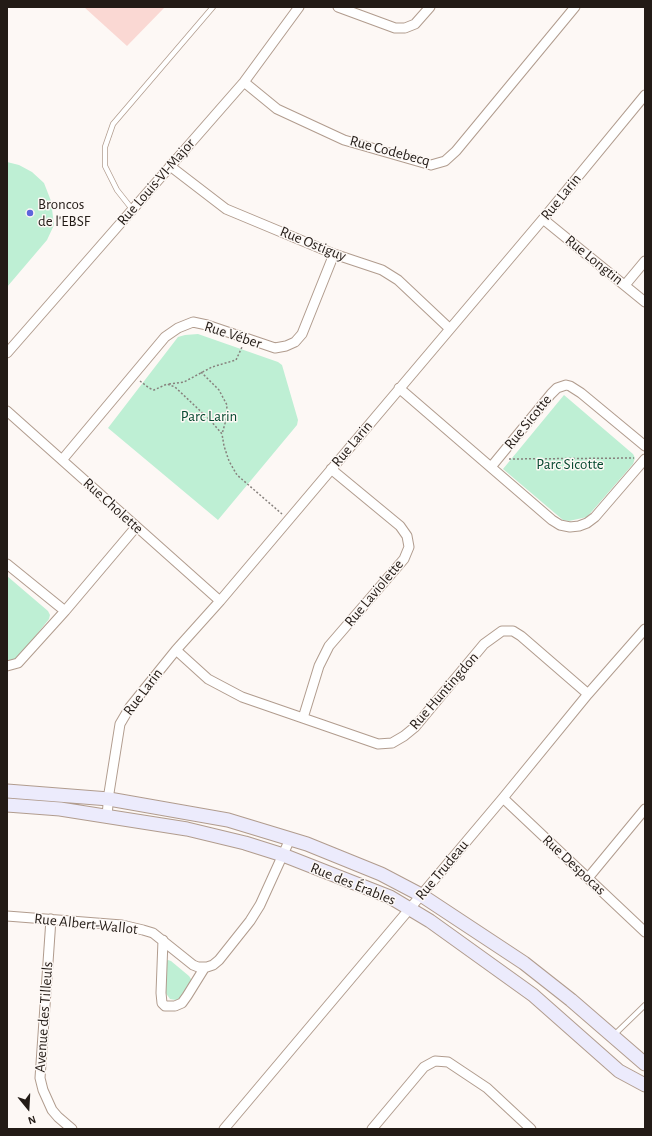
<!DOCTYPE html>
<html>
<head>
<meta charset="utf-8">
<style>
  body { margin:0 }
  #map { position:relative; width:652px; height:1136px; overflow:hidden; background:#fdf8f5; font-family:"Alegreya Sans",sans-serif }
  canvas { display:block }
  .frame { position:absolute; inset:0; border:8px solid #231b16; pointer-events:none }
  .north { position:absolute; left:8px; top:1088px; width:40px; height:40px; -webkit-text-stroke:3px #fdf8f5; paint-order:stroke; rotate:162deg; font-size:11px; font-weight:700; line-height:16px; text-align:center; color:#231b16 }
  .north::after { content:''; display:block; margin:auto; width:14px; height:18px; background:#231b16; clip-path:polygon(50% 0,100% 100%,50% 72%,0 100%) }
</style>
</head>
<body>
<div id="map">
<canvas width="652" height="1136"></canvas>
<div class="frame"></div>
<div class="north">N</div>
</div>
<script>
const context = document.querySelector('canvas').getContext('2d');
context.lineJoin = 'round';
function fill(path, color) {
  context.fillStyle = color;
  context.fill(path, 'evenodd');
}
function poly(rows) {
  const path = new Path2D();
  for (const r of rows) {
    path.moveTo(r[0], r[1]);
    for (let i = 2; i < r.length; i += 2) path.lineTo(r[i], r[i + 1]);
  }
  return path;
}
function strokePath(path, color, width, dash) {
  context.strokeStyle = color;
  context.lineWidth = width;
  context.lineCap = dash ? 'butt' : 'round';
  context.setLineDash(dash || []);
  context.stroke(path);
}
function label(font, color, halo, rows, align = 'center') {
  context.font = font + ' "Alegreya Sans",sans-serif';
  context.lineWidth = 3;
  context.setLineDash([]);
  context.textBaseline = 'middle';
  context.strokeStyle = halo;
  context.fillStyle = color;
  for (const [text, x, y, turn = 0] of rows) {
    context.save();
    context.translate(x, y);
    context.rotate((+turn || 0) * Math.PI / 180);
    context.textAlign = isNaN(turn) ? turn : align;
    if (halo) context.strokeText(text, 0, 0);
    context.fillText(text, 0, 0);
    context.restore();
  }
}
const green = poly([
  [7,162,19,165,32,172,44,183,51,201,54,225,47,240,7,287],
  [198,334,278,362,282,365,298,420,297,425,218,520,108,428,178,337,185,335],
  [564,395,633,454,635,458,633,464,587,517,569,521,563,520,503,469],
  [7,576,48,611,50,615,49,619,18,658,7,662],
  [168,960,171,961,189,976,191,979,191,983,180,999,176,1000,170,999,165,992,166,961]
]);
const building = poly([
  [84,7,165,7,127,46]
]);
const path = poly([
  [201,372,219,390,227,405,226,420,222,434],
  [140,381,149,388,154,390,167,384,175,387,211,421,222,434,224,446,229,461,237,475,282,514],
  [169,384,184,382,212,367,236,360,242,347],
  [509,459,634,458]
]);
const lane = poly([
  [132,209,117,190,105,166,105,147,113,124,213,7],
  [613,1036,645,1005]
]);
const street = poly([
  [338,7,395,28,405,28,415,24,430,7],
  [244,82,277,109,344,140,431,165,445,161,456,151,575,7],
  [170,166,226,209,334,254,382,270,398,280,450,329],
  [543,219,645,302],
  [625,285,645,261],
  [7,353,244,82,299,7],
  [399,388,552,520,560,525,570,527,579,526,587,523,595,517,645,459],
  [7,411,220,601],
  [62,460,165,337,178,328,193,322,207,325,275,348,286,346,295,342,302,334,334,254],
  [491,467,551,394,557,388,566,385,570,386,581,393,645,446],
  [7,564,65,611],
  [176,650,208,679,242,697,378,744,392,743,404,736,415,727,484,644,502,631,513,631,521,636,588,694],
  [7,666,18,663,65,611,136,527],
  [303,718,319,666,329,646,404,559,409,547,407,536,400,526,331,469],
  [503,798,645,932],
  [107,816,109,793,120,724,130,707,176,650,220,601,543,219,645,95],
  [588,878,645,809],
  [7,916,122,925,143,930,153,933,193,965,198,967,207,967,213,965,219,960,250,921,260,905,290,839],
  [51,919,40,1078,43,1090,52,1110,58,1117,72,1129],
  [163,940,161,993,162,1003,165,1006,175,1006,182,1003,187,996,205,967],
  [224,1129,503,798,588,694,645,629],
  [372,1129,424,1067,435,1061,448,1062,487,1088,531,1129]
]);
const secondary = poly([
  [7,791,109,799,228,820,307,844,381,874,421,895,524,963,571,1000,645,1064],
  [7,805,60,809,187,829,245,843,283,855,390,897,430,921,533,995,619,1071,645,1085]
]);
const markers = [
  [30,213,4,"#5e64dc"]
];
const streetNames = [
  ["Rue Codebecq",390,151,15],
  ["Rue Louis-VI-Major",156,182,-49],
  ["Rue Larin",561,197,-51],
  ["Rue Ostiguy",313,244,22],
  ["Rue Longtin",594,260,39],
  ["Rue Véber",233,335,18],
  ["Rue Sicotte",528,422,-51],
  ["Rue Larin",352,444,-50],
  ["Rue Cholette",113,506,42],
  ["Rue Laviolette",374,593,-50],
  ["Rue Huntingdon",444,691,-49],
  ["Rue Larin",143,692,-53],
  ["Rue Despocas",574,865,43],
  ["Rue Trudeau",442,870,-50],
  ["Rue des Érables",353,884,22],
  ["Rue Albert-Wallot",86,924,6],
  ["Avenue des Tilleuls",44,1017,-86]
];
const poiNames = [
  ["Broncos",38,204],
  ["de l'EBSF",38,221]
];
const parkNames = [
  ["Parc Larin",209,416],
  ["Parc Sicotte",570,464]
];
fill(green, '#beefd4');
fill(building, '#fad8d3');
strokePath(lane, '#b19c8e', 6);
strokePath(street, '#b19c8e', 11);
strokePath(secondary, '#b19c8e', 15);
strokePath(path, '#87817d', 1.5, [2, 2]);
strokePath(lane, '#fff', 4.5);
strokePath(street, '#fff', 9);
strokePath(secondary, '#ecebfc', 13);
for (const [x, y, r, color] of markers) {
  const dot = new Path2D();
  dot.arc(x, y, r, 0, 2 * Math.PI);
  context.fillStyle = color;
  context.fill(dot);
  strokePath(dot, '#fdf8f5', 1.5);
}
label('15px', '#231b16', '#fdf8f5', streetNames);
label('15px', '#231b16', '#fdf8f5', poiNames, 'left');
label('15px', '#074930', '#fdf8f5', parkNames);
</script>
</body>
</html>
